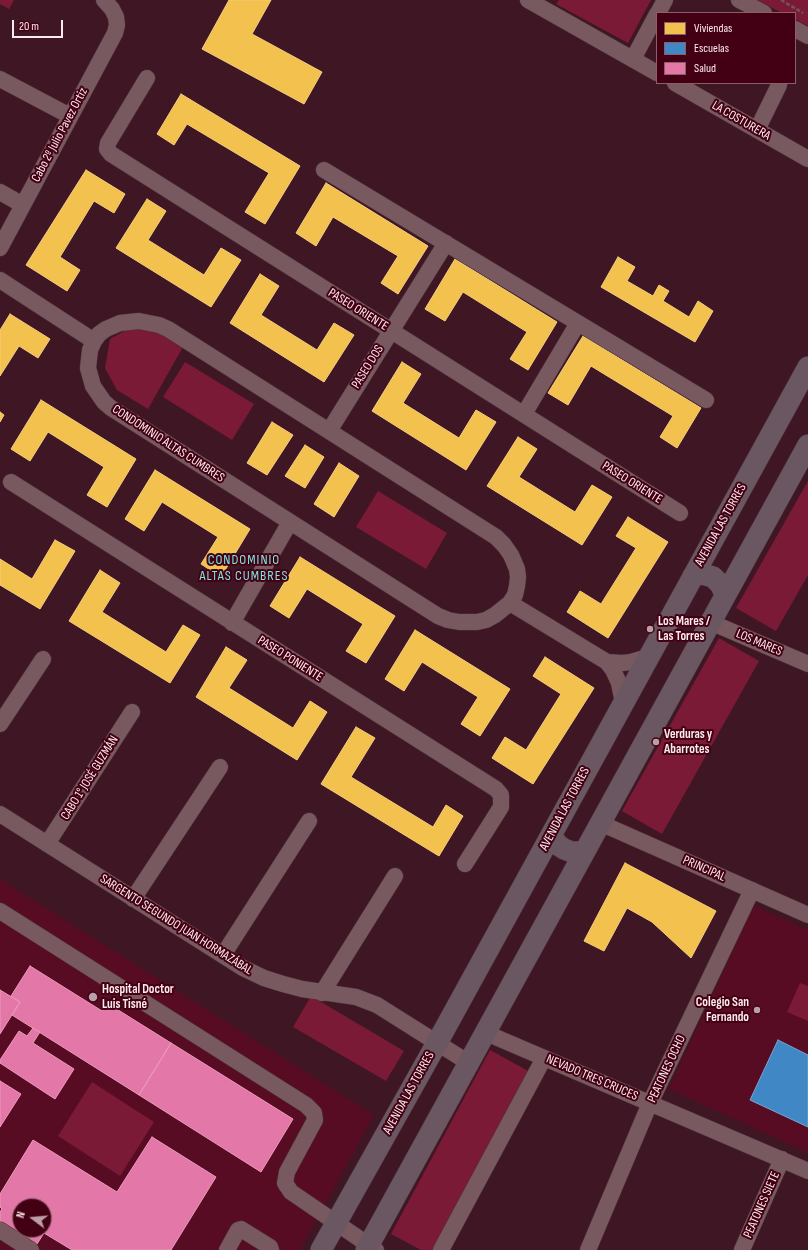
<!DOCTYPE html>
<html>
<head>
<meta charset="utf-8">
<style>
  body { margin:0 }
  #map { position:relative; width:808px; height:1250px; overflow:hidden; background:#3f1724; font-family:"Sofia Sans Condensed",sans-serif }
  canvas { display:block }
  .legend { position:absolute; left:656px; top:12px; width:140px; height:72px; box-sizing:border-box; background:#430014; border:1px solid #8d5e6a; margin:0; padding:5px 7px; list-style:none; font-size:12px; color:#fdeaec }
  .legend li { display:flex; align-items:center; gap:8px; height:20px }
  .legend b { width:20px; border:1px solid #8d5e6a }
  .north { position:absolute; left:12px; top:1198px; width:40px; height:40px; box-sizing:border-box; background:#430014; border:1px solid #8d5e6a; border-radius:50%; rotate:286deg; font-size:11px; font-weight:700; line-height:16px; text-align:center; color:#fdeaec }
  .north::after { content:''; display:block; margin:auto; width:14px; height:18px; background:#baa0a6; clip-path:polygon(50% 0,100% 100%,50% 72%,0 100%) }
  .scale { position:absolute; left:12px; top:20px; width:51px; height:18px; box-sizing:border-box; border:2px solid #fdeaec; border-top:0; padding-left:5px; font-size:12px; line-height:14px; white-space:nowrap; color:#fdeaec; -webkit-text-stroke:3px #430014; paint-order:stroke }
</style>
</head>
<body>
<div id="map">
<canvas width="808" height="1250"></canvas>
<ul class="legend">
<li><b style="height:11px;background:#f2c14e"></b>Viviendas</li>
<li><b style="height:11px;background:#3f88c5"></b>Escuelas</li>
<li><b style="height:11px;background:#e377a8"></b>Salud</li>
</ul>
<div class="north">N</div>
<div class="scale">20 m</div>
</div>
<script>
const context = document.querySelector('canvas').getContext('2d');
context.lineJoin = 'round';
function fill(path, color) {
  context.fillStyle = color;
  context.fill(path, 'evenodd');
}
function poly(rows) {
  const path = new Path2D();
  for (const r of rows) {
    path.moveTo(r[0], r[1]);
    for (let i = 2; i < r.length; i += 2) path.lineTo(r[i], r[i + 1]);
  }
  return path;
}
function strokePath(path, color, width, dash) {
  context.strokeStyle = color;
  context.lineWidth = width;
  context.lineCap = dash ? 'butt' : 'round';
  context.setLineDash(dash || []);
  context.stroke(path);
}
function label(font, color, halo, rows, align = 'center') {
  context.font = font + ' "Sofia Sans Condensed",sans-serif';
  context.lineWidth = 4;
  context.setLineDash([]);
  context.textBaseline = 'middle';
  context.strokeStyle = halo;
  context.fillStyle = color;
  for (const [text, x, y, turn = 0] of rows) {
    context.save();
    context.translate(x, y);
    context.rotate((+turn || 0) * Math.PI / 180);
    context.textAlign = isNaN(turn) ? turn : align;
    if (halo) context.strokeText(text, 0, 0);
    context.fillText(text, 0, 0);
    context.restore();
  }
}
const built = poly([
  [0,879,374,1115,300,1250,3,1250,0,1248],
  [20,1206,44,1206,44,1230,20,1230],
  [754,906,808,930,808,1153,669,1089]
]);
const green = poly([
  [0,0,14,0,9,9,0,4],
  [559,0,651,0,628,43,556,4],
  [757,0,808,0,808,26,795,19,795,13,782,13],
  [133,326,156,330,184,345,148,409,117,390,105,368,110,339],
  [185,362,254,404,232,440,163,397],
  [808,481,808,575,776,631,736,608],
  [378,491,447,533,426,569,356,527],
  [719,638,759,661,662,834,622,811],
  [800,983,808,986,808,1021,787,1012],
  [311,996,404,1051,386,1081,293,1027],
  [490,1050,530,1072,433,1250,421,1250,391,1234],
  [92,1082,154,1122,120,1176,58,1136]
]);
const homes = poly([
  [229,0,271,0,252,34,322,72,304,104,202,49,229,0],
  [181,94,300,166,265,224,245,212,269,173,187,124,174,145,157,134,181,94],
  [86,170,125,194,114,213,94,201,60,257,80,270,67,291,26,265,86,170],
  [326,183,428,246,398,294,381,283,398,256,333,217,316,246,296,233,326,183],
  [147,199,166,211,148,240,204,275,221,248,241,260,211,307,116,248,147,199],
  [618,257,635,267,627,281,653,296,659,285,669,291,663,301,689,317,698,301,713,311,695,342,601,287,618,257],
  [455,259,557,322,528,370,510,359,527,332,463,292,445,321,425,309,455,259],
  [260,274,279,286,261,315,317,350,334,323,354,335,324,382,230,323,260,274],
  [10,314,50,339,38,358,19,346,0,376,0,330,10,314],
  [583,336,701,408,677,448,660,437,673,416,591,366,568,405,548,393,583,336],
  [402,362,421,374,403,403,459,438,476,410,496,422,466,470,372,411,402,362],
  [41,400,136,459,107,507,87,495,104,467,48,432,30,461,11,449,41,400],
  [0,412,4,415,0,422,0,412],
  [272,422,293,435,267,475,247,463,272,422],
  [518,437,537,449,519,477,575,512,592,485,612,497,582,545,487,486,518,437],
  [305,445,324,457,305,488,285,476,305,445],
  [339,463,359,476,334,517,314,504,339,463],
  [155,470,250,529,221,577,201,564,218,537,162,502,144,531,125,519,155,470],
  [628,517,668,542,608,638,567,612,580,591,601,604,636,548,616,536,628,517],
  [55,540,75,551,40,609,0,585,0,559,32,579,55,540],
  [300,557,395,616,366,663,346,651,363,624,307,589,289,618,270,606,300,557],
  [100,570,120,583,102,612,166,652,183,625,200,635,170,683,69,621,100,570],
  [415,630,510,689,480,736,461,724,478,697,422,662,404,691,385,679,415,630],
  [226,647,247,660,229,688,293,728,310,701,327,712,297,760,196,697,226,647],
  [545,657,594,688,533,784,492,758,505,737,526,750,561,694,533,676,545,657],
  [356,727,375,738,351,777,433,827,446,805,463,816,439,856,321,784,356,727],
  [625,863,716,911,691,958,652,922,627,908,604,951,584,941,625,863]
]);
const schools = poly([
  [778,1040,808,1055,808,1127,750,1100,778,1040]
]);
const health = poly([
  [30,966,102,1011,107,1003,171,1043,139,1095,12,1015,20,1002,11,996,30,966],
  [0,990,20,1002,0,1034,0,990],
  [33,1028,40,1032,33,1043,74,1069,55,1099,0,1063,0,1060,19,1031,27,1036,33,1028],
  [171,1043,293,1119,261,1172,139,1095,171,1043],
  [0,1081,21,1094,0,1127,0,1081],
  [152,1137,216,1177,171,1250,72,1250,44,1233,37,1244,0,1221,0,1212,2,1209,0,1207,0,1194,33,1140,117,1192,152,1137],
  [20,1206,44,1206,44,1230,20,1230,20,1206]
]);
const path = poly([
  [781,0,803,13]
]);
const minor = poly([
  [528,0,657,73],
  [739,0,764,13],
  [658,13,665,0],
  [795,29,808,36],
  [633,59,657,14],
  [147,78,108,143,107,149,111,154,680,513],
  [0,79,70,116],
  [675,83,808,159],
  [757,130,779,85],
  [324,170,706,400],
  [0,192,23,205],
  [0,248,115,33,117,25,116,17,112,9,104,0],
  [0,280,94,341],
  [139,321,159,325,168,329,496,537,504,545,511,555,517,569,518,577,517,586,515,595,510,603,495,615,486,620,477,622,459,622,448,620,438,616,111,408,104,402,93,386,88,368,90,350,94,341,99,334,106,329,120,323,139,321],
  [524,414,578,323],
  [329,431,446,243],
  [11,482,496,789,501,795,501,807,465,864],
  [510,603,607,662,613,670,619,683,623,703],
  [710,622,808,664],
  [232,623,290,522],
  [607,662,622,663,631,662,648,657],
  [0,724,43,659],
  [0,814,243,968,264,978,283,984,302,989,356,997,377,1005,469,1063],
  [600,823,808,915],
  [47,844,132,712],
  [133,899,220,767],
  [0,911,306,1105,314,1113,315,1120,287,1172,285,1183,291,1192,376,1250],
  [223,955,309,821],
  [322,993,395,876],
  [486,1033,808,1171],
  [0,1230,31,1250],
  [227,1250,238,1230,241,1229,270,1247,271,1250],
  [441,1250,544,1058],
  [588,1250,650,1103,752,890],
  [742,1250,782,1159]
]);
const major = poly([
  [693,576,702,574,713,577,721,585,725,595],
  [551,835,558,845,564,849,572,852,584,852],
  [321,1250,437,1043,808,367],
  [366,1250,808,445]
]);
const markers = [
  [650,629,4,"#baa0a6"],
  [656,742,4,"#baa0a6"],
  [93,997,5,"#baa0a6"],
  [757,1010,4,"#baa0a6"]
];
const streetNames = [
  ["LA COSTURERA",741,121,30],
  ["Cabo 2º Julio Pavez Ortiz",60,135,-62],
  ["PASEO ORIENTE",358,310,32],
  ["PASEO DOS",368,367,-58],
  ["CONDOMINIO ALTAS CUMBRES",168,444,33],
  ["PASEO ORIENTE",632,483,32],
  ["AVENIDA LAS TORRES",721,525,-61],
  ["LOS MARES",759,643,23],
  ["PASEO PONIENTE",290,659,32],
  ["CABO 1° JOSÉ GUZMÁN",90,778,-58],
  ["AVENIDA LAS TORRES",565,809,-62],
  ["PRINCIPAL",704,869,24],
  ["SARGENTO SEGUNDO JUAN HORMAZÁBAL",176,925,32],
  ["PEATONES OCHO",667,1069,-65],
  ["NEVADO TRES CRUCES",592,1078,23],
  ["AVENIDA LAS TORRES",409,1093,-61],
  ["PEATONES SIETE",762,1205,-66]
];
const poiNames = [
  ["Los Mares /",658,622],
  ["Las Torres",658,637],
  ["Verduras y",664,735],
  ["Abarrotes",664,750],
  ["Hospital Doctor",102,990],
  ["Luis Tisné",102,1005],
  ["Colegio San",749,1003,"right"],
  ["Fernando",749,1018,"right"]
];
const neighbourhoodNames = [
  ["CONDOMINIO",244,560],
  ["ALTAS CUMBRES",244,576]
];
fill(built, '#570c23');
fill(green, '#7b1a36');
fill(homes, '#f2c14e');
strokePath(homes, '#f5cd7d', 1);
fill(schools, '#3f88c5');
strokePath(schools, '#78a5d1', 1);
fill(health, '#e377a8');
strokePath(health, '#eb9abc', 1);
strokePath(minor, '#4e353c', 17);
strokePath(major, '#4e353c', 22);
strokePath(path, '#71555c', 2.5, [4, 2]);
strokePath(minor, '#785960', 16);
strokePath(major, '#6a5762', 21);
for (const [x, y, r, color] of markers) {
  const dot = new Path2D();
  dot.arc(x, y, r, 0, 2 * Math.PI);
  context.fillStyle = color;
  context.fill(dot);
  strokePath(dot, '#430014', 1.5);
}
label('13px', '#fdeaec', '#430014', streetNames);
label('bold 13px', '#fdeaec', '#430014', poiNames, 'left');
context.letterSpacing = '1px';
label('14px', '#7ce7df', '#430014', neighbourhoodNames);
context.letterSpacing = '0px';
</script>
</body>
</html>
